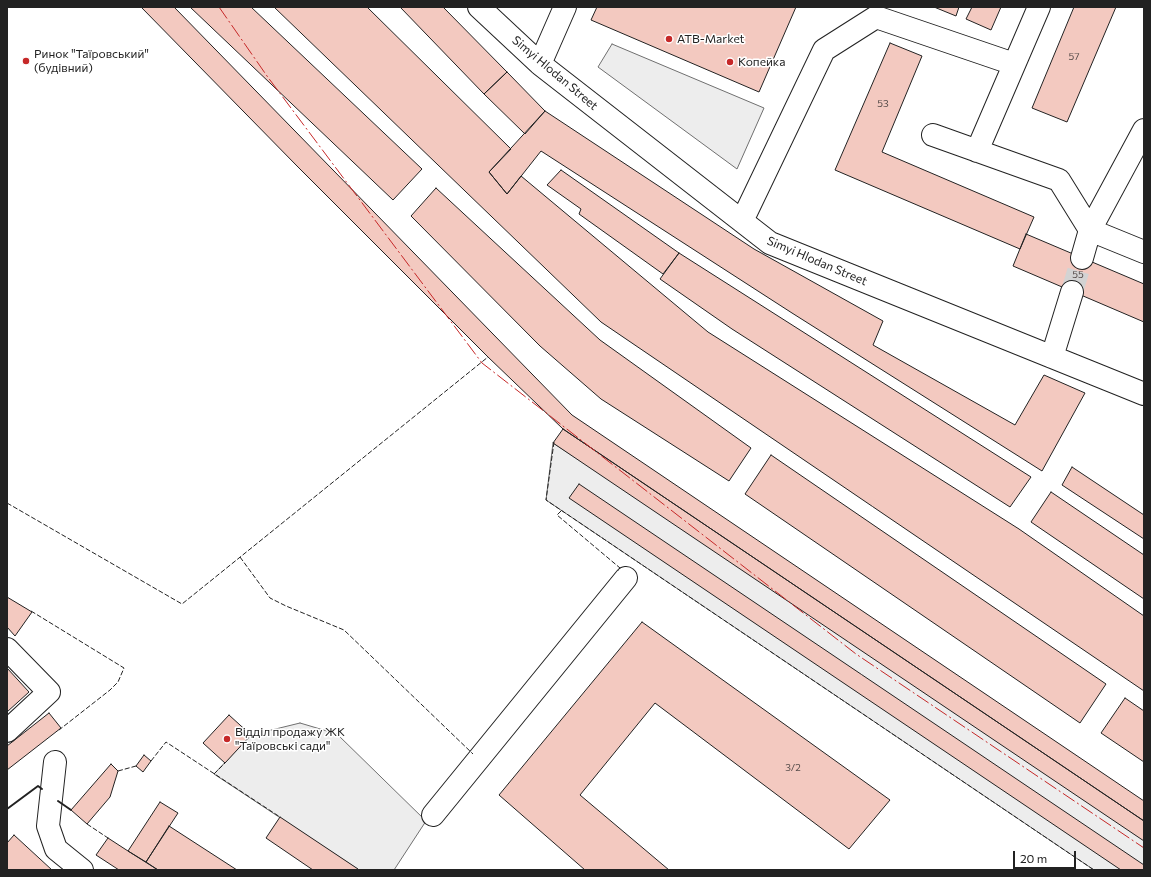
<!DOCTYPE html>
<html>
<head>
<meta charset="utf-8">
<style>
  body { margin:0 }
  #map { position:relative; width:1151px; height:877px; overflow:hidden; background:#fff; font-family:Commissioner,sans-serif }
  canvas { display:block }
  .frame { position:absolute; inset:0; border:8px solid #222; pointer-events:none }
  .scale { position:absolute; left:1013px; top:851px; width:63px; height:18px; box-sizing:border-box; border:2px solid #222; border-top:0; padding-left:5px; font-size:12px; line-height:14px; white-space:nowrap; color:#222; -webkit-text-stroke:3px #fff; paint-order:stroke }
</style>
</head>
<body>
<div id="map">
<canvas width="1151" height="877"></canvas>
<div class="frame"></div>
<div class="scale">20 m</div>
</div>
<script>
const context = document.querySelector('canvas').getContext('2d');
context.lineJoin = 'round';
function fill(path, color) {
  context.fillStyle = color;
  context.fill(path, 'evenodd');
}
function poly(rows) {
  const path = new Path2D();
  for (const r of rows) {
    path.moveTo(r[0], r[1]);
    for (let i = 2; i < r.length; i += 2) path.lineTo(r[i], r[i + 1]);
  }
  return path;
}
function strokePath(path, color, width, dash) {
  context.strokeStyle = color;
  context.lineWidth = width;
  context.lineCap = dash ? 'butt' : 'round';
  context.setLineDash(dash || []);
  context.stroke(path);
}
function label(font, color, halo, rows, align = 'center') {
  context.font = font + ' Commissioner,sans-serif';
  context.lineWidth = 3;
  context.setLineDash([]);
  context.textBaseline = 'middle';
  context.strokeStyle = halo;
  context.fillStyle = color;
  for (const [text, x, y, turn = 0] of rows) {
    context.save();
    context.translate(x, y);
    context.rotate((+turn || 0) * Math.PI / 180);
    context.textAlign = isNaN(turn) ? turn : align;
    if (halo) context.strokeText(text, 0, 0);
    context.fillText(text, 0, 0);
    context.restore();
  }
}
const parking = poly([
  [612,44,764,108,737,169,598,67,612,44],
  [553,443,1144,821,1144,870,1094,870,546,500,553,443],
  [300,723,337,734,426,821,394,870,359,870,214,774,251,735,300,723]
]);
const building = poly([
  [141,7,174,7,572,415,1144,801,1144,821,563,429,488,357,297,166,141,7],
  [190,7,251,7,422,169,393,200,190,7],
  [274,7,367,7,511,149,489,172,507,194,521,176,708,332,1019,529,1144,616,1144,691,601,322,274,7],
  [400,7,443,7,507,72,484,94,400,7],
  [597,7,796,7,759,92,591,20,597,7],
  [934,7,959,7,956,16,934,7],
  [972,7,1001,7,991,30,966,19,972,7],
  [1074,7,1116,7,1067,122,1032,108,1074,7],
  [890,43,922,56,882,152,1034,217,1020,249,835,170,890,43],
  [507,72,545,111,525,134,484,94,507,72],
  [545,111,754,249,883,321,873,345,1015,425,1044,375,1085,393,1042,471,792,313,541,151,507,194,489,172,545,111],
  [561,170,679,253,663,274,579,214,581,209,547,185,561,170],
  [436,188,600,340,751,448,729,481,601,399,540,346,411,216,436,188],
  [1026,234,1144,284,1144,322,1013,266,1026,234],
  [679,253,1031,477,1010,507,732,329,660,279,679,253],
  [563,429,1144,821,1144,841,553,443,563,429],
  [771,455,1106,684,1080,723,745,494,771,455],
  [1072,467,1144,515,1144,539,1062,485,1072,467],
  [579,484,1144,865,1144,870,1121,870,569,498,579,484],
  [1051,492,1144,555,1144,599,1031,522,1051,492],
  [7,597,32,612,15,636,7,627,7,597],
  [642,622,890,800,849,849,655,703,580,795,669,870,585,870,499,795,642,622],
  [7,668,29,692,7,712,7,668],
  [1125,698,1144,711,1144,762,1101,733,1125,698],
  [49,713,61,728,7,770,7,746,49,713],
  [229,715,251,735,225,763,203,743,229,715],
  [144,755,151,761,143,772,136,766,144,755],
  [111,764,118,771,110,797,87,824,71,810,111,764],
  [160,802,178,813,146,862,128,851,160,802],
  [280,817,358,869,357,870,313,870,266,838,280,817],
  [169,826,237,870,158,870,146,862,169,826],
  [14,835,52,870,7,870,7,843,14,835],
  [108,838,128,851,158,870,119,870,96,855,108,838]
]);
const minorTunnel = poly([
  [1072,292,1082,258]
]);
const minor = poly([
  [479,7,540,64,770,243,1144,394],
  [540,64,565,7],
  [933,135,1059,180,1090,230,1144,252],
  [977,151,1039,7],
  [742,221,824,50,876,17,1014,64],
  [1082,258,1090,230,1144,130],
  [1052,357,1072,292],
  [7,649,49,692,7,731],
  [55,762,48,826,56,849,82,870],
  [433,815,626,578]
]);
const fence = poly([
  [554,442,546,500,1094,870],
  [7,503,182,604,488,357],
  [561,511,557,515,620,568,618,571],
  [240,557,270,598,286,606,344,630,473,754],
  [31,611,124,668,118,682,110,690,59,730],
  [151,761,166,742,280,817],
  [118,771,136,766],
  [214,774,225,763],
  [87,824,108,838]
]);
const wall = poly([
  [58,801,71,810],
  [7,809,38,786,42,789]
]);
const power = poly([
  [219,7,267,76,482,363,856,654,1144,848]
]);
const markers = [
  [669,39,4,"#c62828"],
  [26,61,4,"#c62828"],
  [730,62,4,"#c62828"],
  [227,739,4,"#c62828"]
];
const numberNames = [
  ["57",1074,57],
  ["53",883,104],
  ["55",1078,275],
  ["3/2",793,768]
];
const poiNames = [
  ["ATB-Market",677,39],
  ["Ринок \"Таїровський\"",34,54],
  ["(будівний)",34,68],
  ["Копейка",738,62],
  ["Відділ продажу ЖК",235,732],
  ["\"Таїровські сади\"",235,746]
];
const streetNames = [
  ["Simyi Hlodan Street",555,73,40],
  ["Simyi Hlodan Street",817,261,23]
];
fill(parking, '#ededed');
strokePath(parking, '#6f6f6f', 1);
fill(building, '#f3c9c0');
strokePath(building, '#222', 1);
strokePath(minorTunnel, '#d3d3d3', 22, [22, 11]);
strokePath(minor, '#222', 24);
strokePath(minor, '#fff', 22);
strokePath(fence, '#222', 1, [5, 2]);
strokePath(wall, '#222', 2);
strokePath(power, '#c62828', 1, [14, 3, 2, 3]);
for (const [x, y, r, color] of markers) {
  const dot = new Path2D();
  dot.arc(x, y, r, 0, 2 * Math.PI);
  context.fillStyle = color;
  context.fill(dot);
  strokePath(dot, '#fff', 1.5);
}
label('10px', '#564c4a', null, numberNames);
label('12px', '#222', '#fff', poiNames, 'left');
label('12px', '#222', '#fff', streetNames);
</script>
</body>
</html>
